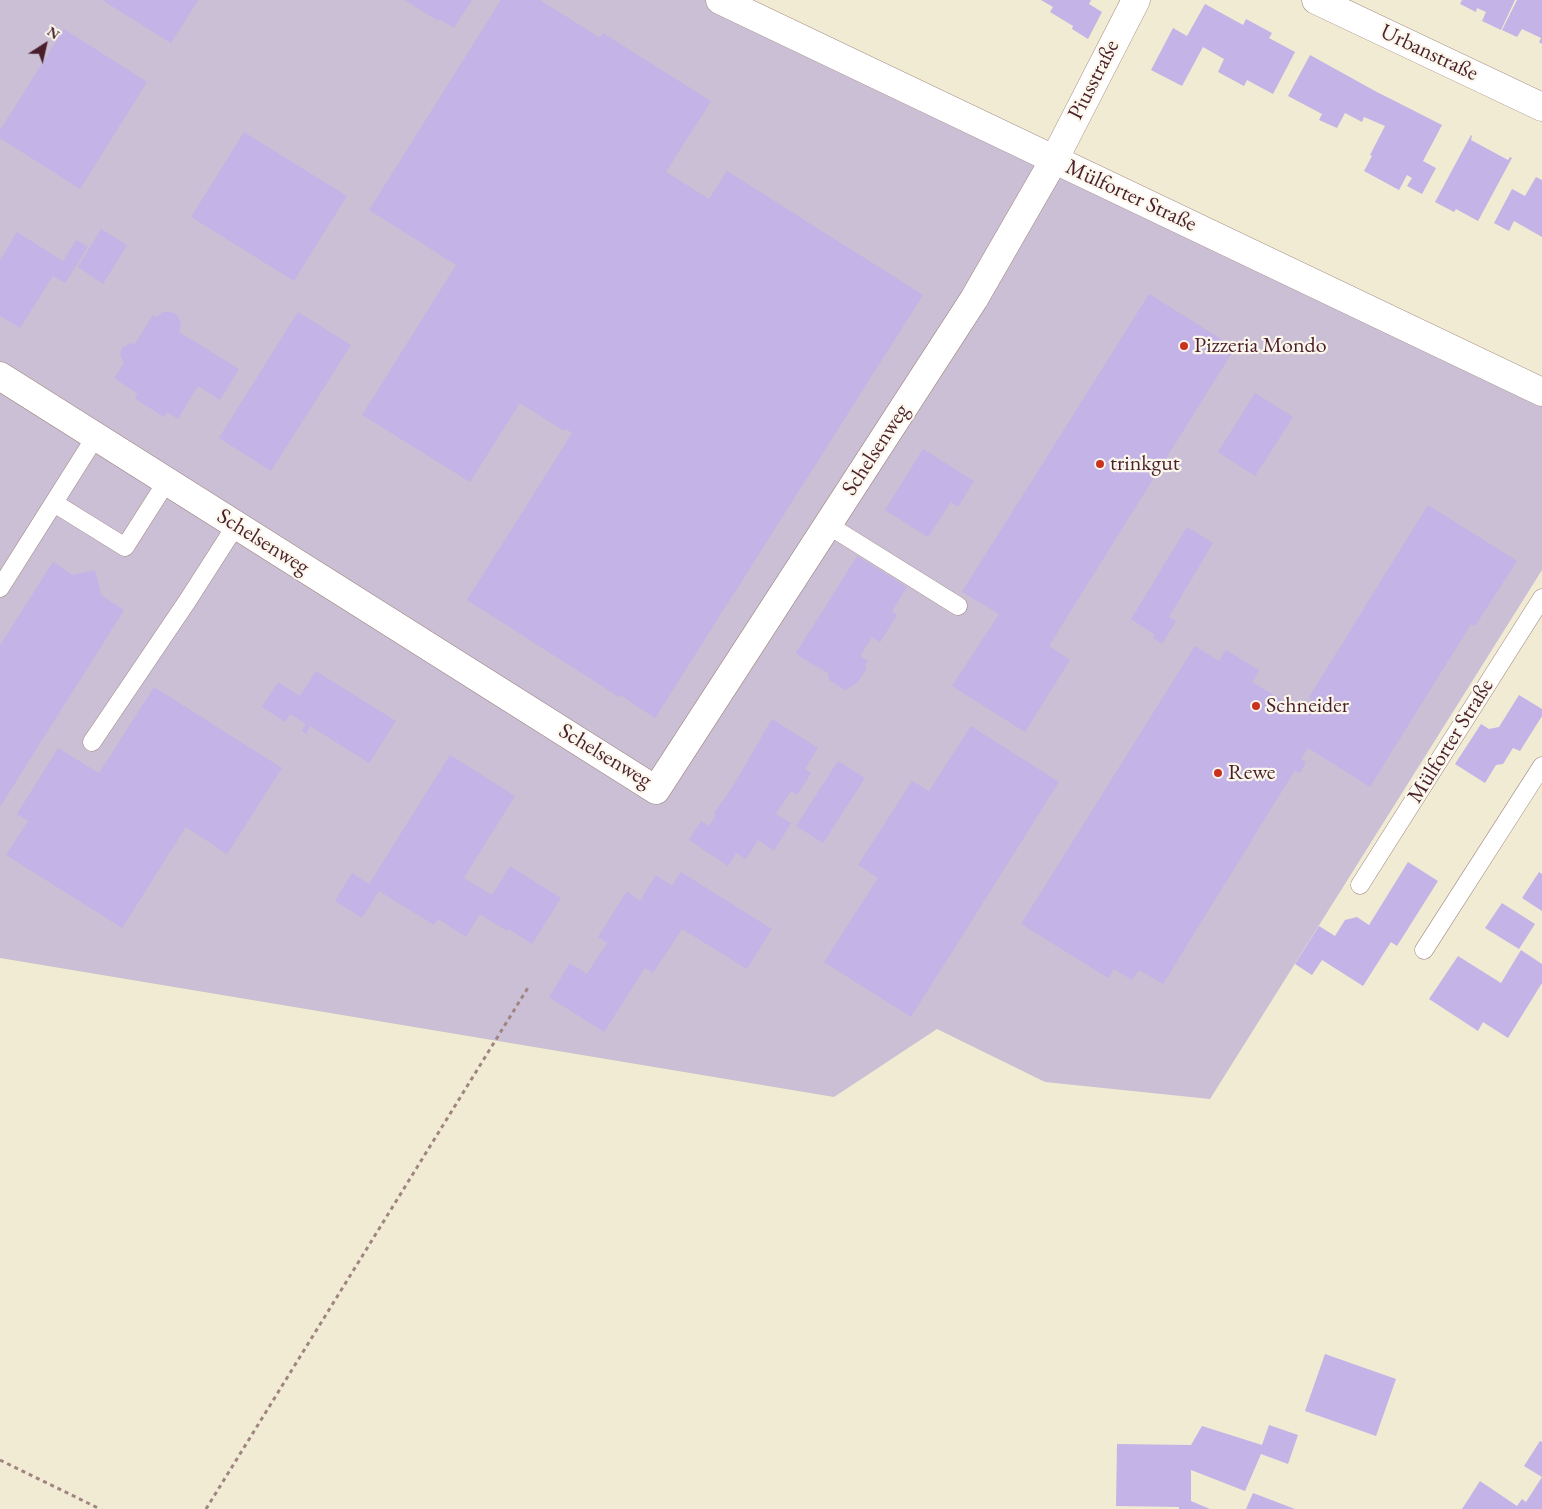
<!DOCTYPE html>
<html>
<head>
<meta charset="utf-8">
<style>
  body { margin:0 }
  #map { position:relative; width:1542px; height:1509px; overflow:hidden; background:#f1ebd3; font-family:"EB Garamond",serif }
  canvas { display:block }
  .north { position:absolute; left:20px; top:20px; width:50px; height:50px; -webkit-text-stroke:4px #fbf7ec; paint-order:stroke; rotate:35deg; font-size:14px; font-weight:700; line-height:20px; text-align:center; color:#4a1f2b }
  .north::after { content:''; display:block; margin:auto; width:18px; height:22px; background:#4a1f2b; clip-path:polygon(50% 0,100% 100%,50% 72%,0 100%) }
</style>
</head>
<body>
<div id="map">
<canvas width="1542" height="1509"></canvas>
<div class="north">N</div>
</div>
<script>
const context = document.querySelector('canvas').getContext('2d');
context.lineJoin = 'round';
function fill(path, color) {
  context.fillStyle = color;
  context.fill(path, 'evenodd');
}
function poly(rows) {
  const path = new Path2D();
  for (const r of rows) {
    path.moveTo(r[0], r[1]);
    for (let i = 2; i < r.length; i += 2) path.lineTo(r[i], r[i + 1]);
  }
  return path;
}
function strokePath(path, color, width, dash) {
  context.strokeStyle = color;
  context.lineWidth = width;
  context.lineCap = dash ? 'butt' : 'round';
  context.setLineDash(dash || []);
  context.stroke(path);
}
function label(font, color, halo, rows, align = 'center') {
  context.font = font + ' "EB Garamond",serif';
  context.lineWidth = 4.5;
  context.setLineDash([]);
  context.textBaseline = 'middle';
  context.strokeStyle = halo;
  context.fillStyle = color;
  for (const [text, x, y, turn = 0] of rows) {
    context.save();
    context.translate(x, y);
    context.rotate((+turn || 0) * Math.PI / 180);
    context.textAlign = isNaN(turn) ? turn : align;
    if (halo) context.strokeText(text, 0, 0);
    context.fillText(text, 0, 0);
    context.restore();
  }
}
const industrial = poly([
  [0,0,721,0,1542,391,1542,570,1210,1099,1045,1082,937,1029,834,1097,0,958]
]);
const building = poly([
  [102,0,198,0,171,43],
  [405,0,472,0,454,28,440,19,438,21],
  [501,0,540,0,600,38,603,33,711,101,666,172,709,199,727,171,923,295,655,718,620,695,619,697,467,600,572,433,566,429,564,431,520,403,470,482,362,415,456,265,369,210],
  [1041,0,1091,0,1089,4,1102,12,1088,39,1072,29,1073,26,1050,12,1053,7],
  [1462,0,1515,0,1501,30,1482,21,1486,12,1477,8,1476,12,1460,4],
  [1517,0,1542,0,1542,44,1539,42,1541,38,1522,29,1517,37,1502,30],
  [1205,4,1243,25,1246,19,1272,33,1269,38,1295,52,1273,94,1247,80,1244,86,1218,72,1224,59,1203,47,1182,86,1151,70,1173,28,1187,36],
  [64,29,147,82,80,189,0,138,0,130],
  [1310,55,1375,91,1442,125,1423,161,1436,168,1422,194,1407,186,1412,178,1407,175,1399,190,1364,171,1372,156,1370,155,1385,126,1364,117,1362,122,1345,113,1337,128,1319,120,1322,114,1288,96],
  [244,132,347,196,294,281,191,217],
  [1471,135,1472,136,1471,140,1508,160,1510,157,1512,158,1478,221,1456,209,1454,212,1435,202],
  [1536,177,1542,180,1542,237,1514,221,1509,231,1494,223,1512,189,1525,196],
  [101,229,127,245,103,284,78,267],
  [17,232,63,261,76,240,88,247,65,283,53,276,20,328,0,316,0,260],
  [1149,294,1235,348,1049,646,1070,660,1025,732,952,686,999,614,962,592],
  [163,312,170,312,176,314,180,321,181,326,179,332,239,369,220,400,198,386,178,419,167,412,164,417,135,399,138,394,114,378,124,363,120,355,122,348,130,343,135,344,153,315,156,317],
  [298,312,351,345,271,471,219,438],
  [1255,393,1293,417,1255,476,1218,452],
  [923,449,974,481,958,507,951,502,928,537,885,510],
  [1428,505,1517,561,1475,626,1471,624,1370,787,1308,748,1301,759,1306,762,1300,773,1295,770,1163,984,1139,970,1132,980,1114,969,1108,978,1021,924,1195,646,1219,661,1226,650,1259,670,1252,682,1302,712,1311,698,1309,697],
  [1187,527,1213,543,1169,617,1176,621,1162,644,1153,638,1155,635,1131,619],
  [857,556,907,587,892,611,897,615,880,642,872,637,860,656,868,661,865,665,866,669,857,683,845,690,829,680,828,673,802,658,796,653],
  [53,562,73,575,95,570,101,595,124,610,0,807,0,645],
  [316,671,396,721,369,763,310,726,306,734,302,731,306,724,290,714,285,722,262,707,278,682,300,696],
  [154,687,282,768,227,854,186,827,122,928,6,855,28,821,17,814,58,748,99,773],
  [1519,695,1542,709,1542,716,1520,751,1513,748,1503,764,1496,765,1485,783,1455,764,1481,724,1489,729,1499,727],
  [772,719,818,748,805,769,811,773,797,795,791,791,776,814,791,823,774,851,758,840,746,859,736,853,728,866,689,840,701,821,709,826,716,815,714,813,733,786],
  [971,726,1059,782,911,1017,824,962,878,878,858,865,912,781,929,791],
  [450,755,515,796,464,878,492,895,510,866,561,898,532,944,509,929,507,931,480,914,466,937,438,919,434,925,379,891,362,918,335,901,352,873,369,884],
  [838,761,865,778,823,843,796,826],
  [1408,862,1438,881,1397,946,1391,942,1363,986,1322,960,1312,975,1295,964,1319,926,1335,936,1345,920,1357,917,1369,925],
  [681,872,772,929,747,969,682,929,653,973,645,968,604,1032,549,997,570,963,587,974,607,943,598,937,627,891,640,901,656,875,672,886],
  [1539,872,1542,874,1542,911,1522,898],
  [1502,903,1535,924,1519,949,1485,928],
  [1521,950,1542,964,1542,983,1508,1038,1483,1022,1478,1031,1429,999,1458,956,1501,983],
  [1325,1354,1396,1379,1376,1436,1305,1411],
  [1269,1425,1298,1435,1288,1464,1261,1454,1245,1491,1191,1470,1191,1501,1210,1509,1179,1509,1179,1507,1116,1506,1117,1444,1191,1445,1202,1426,1262,1445],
  [1540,1441,1542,1442,1542,1509,1462,1509,1480,1481,1517,1506,1522,1499,1526,1502,1542,1477,1524,1466],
  [1253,1493,1295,1509,1246,1509]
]);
const path = poly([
  [0,1460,100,1509],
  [206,1509,529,986]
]);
const service = poly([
  [54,503,125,547,167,481],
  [828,525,958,606],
  [0,588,96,436],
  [92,742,188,600,236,525],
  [1360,885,1542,598],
  [1424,950,1542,766]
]);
const minor = poly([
  [1316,0,1542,107],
  [0,376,656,790,974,299,1054,160,1136,0]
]);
const primary = poly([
  [720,0,1542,392]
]);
const markers = [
  [1184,346,5,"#c8321e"],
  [1100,464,5,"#c8321e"],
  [1256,706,5,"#c8321e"],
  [1218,773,5,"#c8321e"]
];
const streetNames = [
  ["Urbanstraße",1429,53,25],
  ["Piusstraße",1094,80,-63],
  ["Mülforter Straße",1131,196,25],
  ["Schelsenweg",876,450,-57],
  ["Schelsenweg",263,542,32],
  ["Mülforter Straße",1451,741,-58],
  ["Schelsenweg",605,756,31]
];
const poiNames = [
  ["Pizzeria Mondo",1194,346],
  ["trinkgut",1110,464],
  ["Schneider",1266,706],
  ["Rewe",1228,773]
];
fill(industrial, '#cbbfd5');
fill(building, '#c3b3e6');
strokePath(service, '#9e857f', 19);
strokePath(minor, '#9e857f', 29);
strokePath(primary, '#9e857f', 29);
strokePath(path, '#9e857f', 3, [4, 4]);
strokePath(service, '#fff', 18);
strokePath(minor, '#fff', 28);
strokePath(primary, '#fff', 28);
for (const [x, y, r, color] of markers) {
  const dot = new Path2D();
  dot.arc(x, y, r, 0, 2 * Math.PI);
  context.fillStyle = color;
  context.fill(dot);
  strokePath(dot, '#fbf7ec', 2);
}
label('22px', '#4a1f2b', '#fbf7ec', streetNames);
label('22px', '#4a1f2b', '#fbf7ec', poiNames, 'left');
</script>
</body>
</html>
